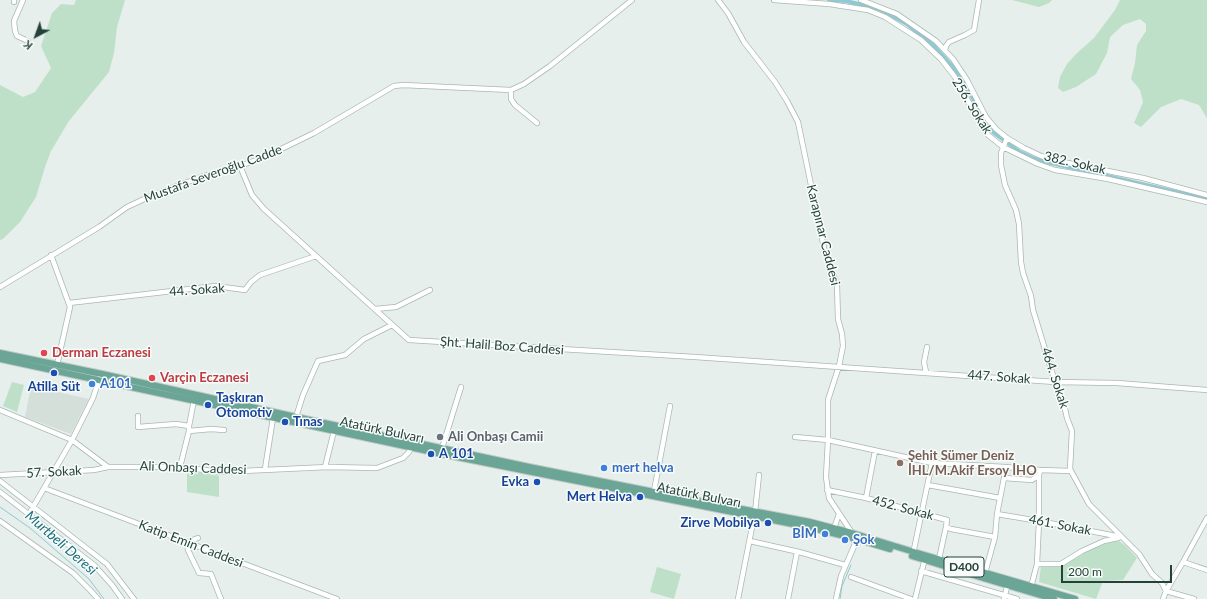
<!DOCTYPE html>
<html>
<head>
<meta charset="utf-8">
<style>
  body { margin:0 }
  #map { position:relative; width:1207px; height:599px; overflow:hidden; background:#e6efeb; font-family:Lato,sans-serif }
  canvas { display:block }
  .north { position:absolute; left:16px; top:16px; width:40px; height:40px; -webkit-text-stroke:3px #f7fbf9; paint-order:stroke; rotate:221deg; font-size:11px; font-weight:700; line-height:16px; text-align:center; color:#24423a }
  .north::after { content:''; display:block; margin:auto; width:14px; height:18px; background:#24423a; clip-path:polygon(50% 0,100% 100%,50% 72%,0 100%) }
  .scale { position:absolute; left:1061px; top:565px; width:111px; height:18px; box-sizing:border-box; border:2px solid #24423a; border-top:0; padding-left:5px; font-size:12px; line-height:14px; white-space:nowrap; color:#24423a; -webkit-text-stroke:3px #f7fbf9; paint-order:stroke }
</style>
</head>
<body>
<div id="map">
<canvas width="1207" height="599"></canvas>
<div class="north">K</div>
<div class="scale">200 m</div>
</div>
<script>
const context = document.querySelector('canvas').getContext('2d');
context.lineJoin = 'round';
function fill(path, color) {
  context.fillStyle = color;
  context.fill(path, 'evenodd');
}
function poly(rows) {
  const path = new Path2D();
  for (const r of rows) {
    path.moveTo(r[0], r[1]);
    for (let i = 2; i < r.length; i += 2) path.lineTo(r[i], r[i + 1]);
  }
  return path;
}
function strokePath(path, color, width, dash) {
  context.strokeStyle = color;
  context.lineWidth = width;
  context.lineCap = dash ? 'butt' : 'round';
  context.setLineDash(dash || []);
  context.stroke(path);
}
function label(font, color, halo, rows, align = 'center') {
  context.font = font + ' Lato,sans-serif';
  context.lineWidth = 3;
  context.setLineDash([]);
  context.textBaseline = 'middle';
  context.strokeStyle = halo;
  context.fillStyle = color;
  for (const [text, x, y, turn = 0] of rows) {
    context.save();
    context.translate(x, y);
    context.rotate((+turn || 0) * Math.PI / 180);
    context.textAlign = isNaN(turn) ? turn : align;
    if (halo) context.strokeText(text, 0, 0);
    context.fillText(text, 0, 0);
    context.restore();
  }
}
const built = poly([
  [31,386,89,399,71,434,25,417]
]);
const green = poly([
  [76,0,125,0,117,27,114,53,109,72,69,121,51,151,45,167,36,197,20,222,3,239,0,240,0,85,23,97,35,92,51,68,41,46,52,13,61,4,74,5],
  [1012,0,1052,0,1049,3,1039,7],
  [1120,0,1207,0,1207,118,1199,105,1181,99,1161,107,1141,127,1134,123,1143,102,1140,90,1131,79,1135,63,1137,45,1146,31,1146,24,1140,19,1123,25,1110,37,1107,53,1096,74,1076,87,1063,92,1058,88,1060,77,1067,64,1076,54,1094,38,1115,10],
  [12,382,24,385,17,412,3,406],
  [187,470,219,476,219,497,187,492],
  [1119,541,1126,546,1137,558,1135,561,1123,580,1103,581,1096,599,1039,582,1041,566,1060,567,1092,549,1111,542],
  [657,567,681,574,674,599,650,592]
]);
const stream = poly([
  [16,496,31,508],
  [0,507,30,528,89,579,104,599],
  [33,510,107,567],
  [840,599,842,586,851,565]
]);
const canal = poly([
  [829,0,846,1,879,9,907,24,934,46,953,67,970,93,990,130,1020,152,1035,159,1051,163,1207,199]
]);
const minor = poly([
  [23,0,14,21,15,31,17,36,28,41],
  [718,0,728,13,744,42,775,82,787,101,798,122,824,248,837,285,838,319,842,334,843,346,839,366,828,400,828,440,826,477,829,498,852,533,855,544,841,576,836,599],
  [774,0,829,4,868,10,885,17,921,40,941,59,955,77,980,123,988,135,1003,147,1038,164,1055,170,1108,179,1207,202],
  [861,0,897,14,936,41,953,59,967,80,986,117,996,129,1007,138,1024,148,1041,156,1063,162,1143,178,1207,195],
  [14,2,14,0],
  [945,50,946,46,949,42,965,35,974,30,979,0],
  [511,90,511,99,515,105,537,123],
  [1007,138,1001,153,1001,165,1005,185,1016,210,1019,224,1021,262,1023,273,1031,296,1033,310,1055,382,1065,409,1067,418,1072,431,1070,469,1071,471,1089,504,1139,554,1152,574,1162,583,1166,591,1194,599],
  [240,166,252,195,264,209,409,340,695,357,1055,382,1117,383,1207,390],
  [51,255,70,307,57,365],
  [0,287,99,227,127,207,153,195,201,177,240,166,267,156,314,133,394,86,403,85,511,90,524,84,550,66,632,0],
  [69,303,216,286,245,290,251,282,260,275,316,256],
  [375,309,396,307,430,290],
  [926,372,924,362,927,347],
  [0,410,72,440,108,467,180,467,221,472,328,467,377,468,403,458,409,452,412,446],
  [138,416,138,427,176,424,189,426],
  [296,417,303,395,318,361,345,355,364,339,392,325],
  [189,431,211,429,224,430],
  [795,437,828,440,932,463,1005,467,1004,478,1032,480,1039,475,1040,470,1071,471],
  [442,448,461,387],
  [180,467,189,431,189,426,194,400],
  [325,467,334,431],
  [1005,467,1040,470],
  [265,469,273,418],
  [0,475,94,470,108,467],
  [0,481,107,564,134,599],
  [928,485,1000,498],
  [44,488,337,599],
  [827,490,866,498,947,520,946,527,951,529,995,537],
  [654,491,670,406],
  [0,492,94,565,112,585,122,599],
  [866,498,875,451],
  [755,512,759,475],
  [29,514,72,440,93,398,100,377],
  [997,514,1039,521,1121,537],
  [0,521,73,573,90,590,98,599],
  [833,531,839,514],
  [198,538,187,542,188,550,199,573,211,574,221,599],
  [750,541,799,552,845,565],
  [913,554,932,463],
  [939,559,946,527],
  [1183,562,1207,570],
  [1037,564,1061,564,1082,551,1104,541,1118,538],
  [921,571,1017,599],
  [985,573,995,537,997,514,1004,478],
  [851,577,911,599],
  [1031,587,1037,564,1039,521,1039,475],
  [738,599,754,517],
  [788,599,797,552],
  [915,599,925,558],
  [1004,599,1008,583],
  [1163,599,1166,591,1183,562,1207,518]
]);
const major = poly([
  [0,353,102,374,296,417,529,467,699,501,810,522,852,533,914,552,1075,599],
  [0,359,442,454,808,527,853,538,890,549],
  [912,556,983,578,1054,599]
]);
const markers = [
  [44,353,4,"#e0444e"],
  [54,373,4,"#1a4fb4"],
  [152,378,4,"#e0444e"],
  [92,384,4,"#3f7fe0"],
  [208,405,4,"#1a4fb4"],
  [285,422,4,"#1a4fb4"],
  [440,437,4,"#6b7280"],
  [431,454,4,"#1a4fb4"],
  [900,463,4,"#8d6e63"],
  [604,468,4,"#3f7fe0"],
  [537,482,4,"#1a4fb4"],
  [640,497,4,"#1a4fb4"],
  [768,523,4,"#1a4fb4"],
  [825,534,4,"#3f7fe0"],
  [845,540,4,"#3f7fe0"]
];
const shields = [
  [964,567,40]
];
const shieldNames = [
  ["D400",964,567]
];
const streetNames = [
  ["256. Sokak",972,106,58],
  ["382. Sokak",1075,163,13],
  ["Mustafa Severoğlu Cadde",213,174,-20],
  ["Karapınar Caddesi",823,235,76],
  ["44. Sokak",197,290,-4],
  ["Şht. Halil Boz Caddesi",502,346,4],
  ["447. Sokak",999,377,4],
  ["464. Sokak",1055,378,72],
  ["Atatürk Bulvarı",382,430,12],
  ["Ali Onbaşı Caddesi",193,468,2],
  ["57. Sokak",54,472,-3],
  ["Atatürk Bulvarı",699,495,11],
  ["452. Sokak",903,508,15],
  ["461. Sokak",1060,525,11],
  ["Katip Emin Caddesi",191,544,21]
];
const healthNames = [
  ["Derman Eczanesi",52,353],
  ["Varçin Eczanesi",160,378]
];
const shopNames = [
  ["A101",100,384],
  ["mert helva",612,468],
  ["BİM",817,534,"right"],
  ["Şok",853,540]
];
const transitNames = [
  ["Atilla Süt",54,387,"center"],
  ["Taşkıran",216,398],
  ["Otomotiv",216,413],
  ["Tınas",293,422],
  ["A 101",439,454],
  ["Evka",529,482,"right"],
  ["Mert Helva",632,497,"right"],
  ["Zirve Mobilya",760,523,"right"]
];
const worshipNames = [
  ["Ali Onbaşı Camii",448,437]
];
const educationNames = [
  ["Şehit Sümer Deniz",908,456],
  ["İHL/M.Akif Ersoy İHO",908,471]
];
const waterNames = [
  ["Murtbeli Deresi",61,543,41]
];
fill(built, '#d4dfda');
fill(green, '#bfe0c8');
strokePath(stream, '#8ec9d4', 1);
strokePath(canal, '#8ec9d4', 4);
strokePath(minor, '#a8b8b2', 6);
strokePath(major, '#c2cac8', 8);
strokePath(minor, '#fff', 4.5);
strokePath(major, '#6aa596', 6);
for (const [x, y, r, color] of markers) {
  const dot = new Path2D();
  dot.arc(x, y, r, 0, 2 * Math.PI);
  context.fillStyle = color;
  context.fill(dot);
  strokePath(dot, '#f7fbf9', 1.5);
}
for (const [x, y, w] of shields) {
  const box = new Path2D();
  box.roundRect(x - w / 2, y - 10, w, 20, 3);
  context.fillStyle = '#f7fbf9';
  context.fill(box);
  strokePath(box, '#24423a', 1);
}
label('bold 12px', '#24423a', null, shieldNames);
label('13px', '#24423a', '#f7fbf9', streetNames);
label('bold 13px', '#be3a42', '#f7fbf9', healthNames, 'left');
label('bold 13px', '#366cbe', '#f7fbf9', shopNames, 'left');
label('bold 13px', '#164399', '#f7fbf9', transitNames, 'left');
label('bold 13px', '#5b616d', '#f7fbf9', worshipNames, 'left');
label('bold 13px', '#785e54', '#f7fbf9', educationNames, 'left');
label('italic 14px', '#1c6f80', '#f7fbf9', waterNames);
</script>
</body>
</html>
